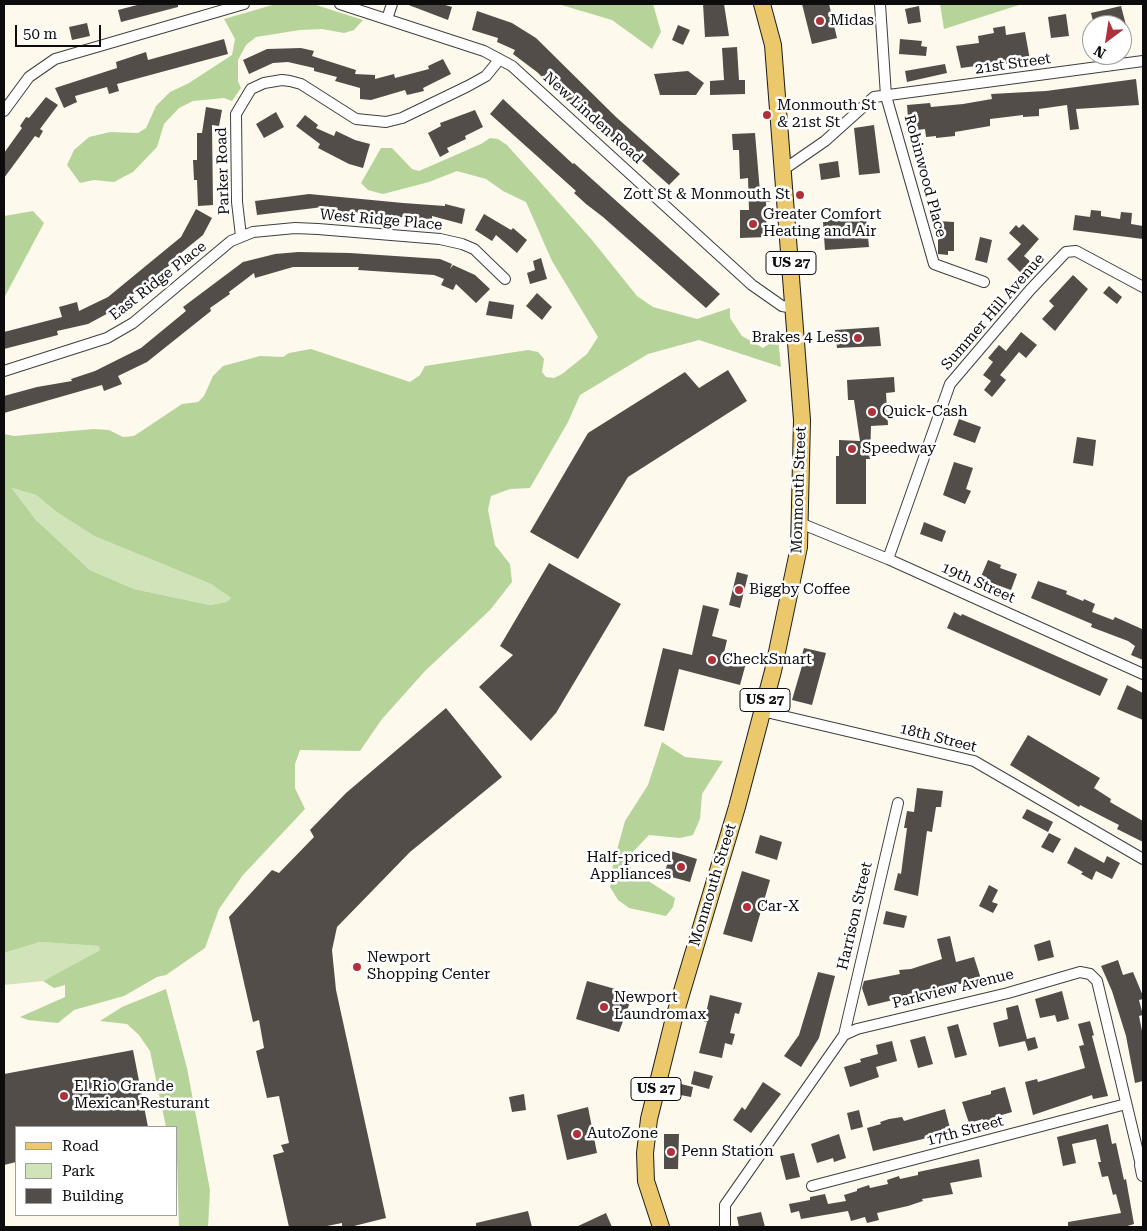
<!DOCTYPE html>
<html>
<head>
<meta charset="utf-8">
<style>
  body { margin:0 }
  #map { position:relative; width:1147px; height:1231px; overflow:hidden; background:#fdf9ec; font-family:"Roboto Serif",serif }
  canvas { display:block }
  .frame { position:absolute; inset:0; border:5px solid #0c0c0c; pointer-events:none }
  .legend { position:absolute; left:15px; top:1126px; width:162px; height:90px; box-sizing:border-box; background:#fff; border:1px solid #9e9e9e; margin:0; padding:6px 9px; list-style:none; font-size:15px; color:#0c0c0c }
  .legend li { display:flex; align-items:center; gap:10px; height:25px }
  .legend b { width:25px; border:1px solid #9e9e9e }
  .north { position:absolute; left:1082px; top:15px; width:50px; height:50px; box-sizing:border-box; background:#fff; border:1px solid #9e9e9e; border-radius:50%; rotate:211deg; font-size:14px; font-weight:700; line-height:20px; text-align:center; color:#0c0c0c }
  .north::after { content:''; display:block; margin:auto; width:18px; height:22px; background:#af313c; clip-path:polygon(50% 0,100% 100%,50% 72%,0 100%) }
  .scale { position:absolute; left:15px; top:25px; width:86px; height:22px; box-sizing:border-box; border:2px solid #0c0c0c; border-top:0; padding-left:6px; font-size:15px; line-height:18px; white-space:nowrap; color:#0c0c0c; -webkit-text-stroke:4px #fff; paint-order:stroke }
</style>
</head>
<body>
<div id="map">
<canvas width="1147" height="1231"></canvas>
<div class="frame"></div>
<ul class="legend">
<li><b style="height:6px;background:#ecc86d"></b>Road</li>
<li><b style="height:14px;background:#d1e4b9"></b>Park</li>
<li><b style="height:14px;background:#534d49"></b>Building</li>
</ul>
<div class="north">N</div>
<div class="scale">50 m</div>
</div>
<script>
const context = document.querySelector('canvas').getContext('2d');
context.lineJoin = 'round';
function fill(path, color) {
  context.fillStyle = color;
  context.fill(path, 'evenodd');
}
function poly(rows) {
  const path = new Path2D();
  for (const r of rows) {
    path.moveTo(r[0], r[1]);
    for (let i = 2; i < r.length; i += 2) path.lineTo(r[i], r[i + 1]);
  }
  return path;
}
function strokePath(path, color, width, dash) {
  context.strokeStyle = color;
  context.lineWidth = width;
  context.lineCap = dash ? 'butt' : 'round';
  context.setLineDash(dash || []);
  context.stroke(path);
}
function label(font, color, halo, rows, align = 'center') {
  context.font = font + ' "Roboto Serif",serif';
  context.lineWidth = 5;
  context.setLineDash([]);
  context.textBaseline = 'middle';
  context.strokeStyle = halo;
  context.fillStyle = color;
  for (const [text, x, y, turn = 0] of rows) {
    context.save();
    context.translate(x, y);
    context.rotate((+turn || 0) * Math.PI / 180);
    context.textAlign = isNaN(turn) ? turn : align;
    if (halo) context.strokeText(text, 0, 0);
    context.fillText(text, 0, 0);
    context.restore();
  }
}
const green = poly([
  [12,488,36,495,58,513,94,536,211,584,231,598,226,602,210,605,134,589,90,570,36,520],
  [40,942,100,946,100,950,43,981,4,985,4,953]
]);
const forest = poly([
  [276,4,313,4,363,20,354,30,344,33,322,29,300,30,256,37,246,45,238,60,238,81,241,88,232,101,224,98,193,101,179,108,164,124,157,147,133,172,114,182,94,180,80,183,67,165,74,150,89,137,110,132,138,133,146,128,156,106,170,92,189,83,232,55,235,39,224,19],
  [558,4,653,4,661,32,652,49,612,20],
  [940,4,1022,4,944,29],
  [490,138,498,139,507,145,592,240,637,296,653,307,697,319,730,308,730,318,742,336,763,348,778,338,781,367,699,340,648,354,580,395,568,422,530,488,510,489,491,496,488,510,495,545,510,564,512,582,490,610,425,671,382,719,360,751,300,750,295,764,295,788,305,809,243,875,219,909,205,948,166,975,157,977,124,996,74,1010,58,1023,28,1020,20,1017,65,997,65,985,54,988,43,981,100,950,99,946,40,942,4,953,4,434,14,436,94,429,109,430,123,437,134,436,182,404,198,402,204,396,213,376,223,366,260,356,283,357,289,353,311,349,410,382,420,375,425,366,528,350,538,352,544,359,542,372,546,377,554,378,562,374,587,354,598,337,552,261,526,202,503,191,486,179,457,171,429,182,383,194,368,190,361,183,381,148,392,148,412,169,419,171,481,144],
  [12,488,36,495,58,513,94,536,211,584,231,598,226,602,210,605,134,589,90,570,36,520],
  [33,211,44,223,4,298,4,216],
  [662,742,685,757,723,761,702,794,700,819,693,835,680,838,649,835,631,854,631,870,675,898,673,907,666,916,629,908,618,900,610,887,613,864,625,821,648,785],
  [166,989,187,1068,210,1190,208,1227,179,1227,176,1127,166,1127,150,1051,139,1035,127,1024,100,1021,122,1007]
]);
const building = poly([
  [141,4,178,4,178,7,121,22,118,10],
  [406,4,442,4,452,7,448,20],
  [703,4,724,4,729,36,705,37],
  [802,4,829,4,837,38,812,44],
  [919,6,921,22,908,24,905,9],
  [1121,6,1126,25,1094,25,1091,13],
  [477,11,512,23,536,38,616,117,680,174,669,185,641,160,624,147,623,148,586,114,584,117,537,72,513,54,515,50,497,42,498,38,472,30],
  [1066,14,1069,36,1051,38,1048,17],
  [87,23,90,36,72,40,69,27],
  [678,25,690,30,683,45,672,40],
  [1005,26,1006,35,1025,32,1030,60,983,67,983,65,961,68,956,46,979,43,978,36,994,33,993,28],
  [224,39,228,54,117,84,119,91,109,94,107,87,75,96,77,102,64,108,55,88,117,68,116,62,146,52,148,60],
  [900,39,922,41,921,46,927,47,926,56,899,54],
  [737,47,739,80,745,80,745,94,710,95,710,81,724,80,722,48],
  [301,48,314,51,312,56,356,70,355,74,375,75,375,79,394,74,395,78,429,69,428,66,443,59,451,74,423,88,424,91,407,95,405,90,371,100,360,99,360,88,335,81,337,77,314,71,314,68,288,62,273,63,249,74,243,60,267,49],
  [945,64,947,73,907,82,905,71],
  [688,71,704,83,696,95,660,95,654,74],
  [1136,79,1139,105,1076,109,1079,129,1070,130,1067,105,1039,109,1039,116,1023,117,1023,115,990,119,990,126,955,132,955,136,936,138,936,136,926,137,925,129,918,130,916,117,908,118,907,105,930,103,931,107,963,104,992,99,991,94,1046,91],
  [46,97,58,105,40,129,43,131,39,138,35,136,4,178,4,153,22,128,20,126,26,117,29,118],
  [503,99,573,164,574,163,720,294,706,308,603,217,586,204,574,193,576,191,490,114],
  [206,107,222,110,219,126,212,125,213,205,198,206,197,180,194,180,193,160,197,160,197,133,202,133],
  [475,110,483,127,465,136,466,139,447,148,449,152,440,157,428,133,441,126,440,123],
  [276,112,284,127,264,138,256,124],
  [305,115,318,125,316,128,334,136,336,131,355,140,370,144,363,168,349,164,318,148,320,144,296,126],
  [874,125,880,173,859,175,854,128],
  [755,133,760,192,770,192,770,202,766,202,767,237,740,238,740,210,749,210,748,178,740,179,739,150,733,150,732,134],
  [838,161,840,177,821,180,819,164],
  [309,194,403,203,445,206,445,204,465,209,462,224,432,216,432,219,411,218,322,210,323,207,257,215,255,201],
  [196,209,212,218,203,235,170,262,171,264,114,310,88,324,57,331,58,335,4,349,4,332,62,317,59,307,77,302,79,311,108,297,181,237],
  [1091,210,1101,211,1101,216,1120,219,1121,212,1132,213,1131,224,1143,226,1143,239,1073,230,1075,215,1090,217],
  [484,214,511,230,513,228,527,240,517,253,496,235,492,241,475,230],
  [866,216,869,247,825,250,823,222,828,222,828,219],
  [938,221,954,222,954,251,948,251,948,255,938,254],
  [1023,224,1039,239,1024,256,1032,263,1022,274,1007,259,1021,244,1009,233,1016,225,1019,228],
  [980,237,992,240,987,263,975,260],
  [298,252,350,253,440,259,452,264,450,269,453,265,475,275,490,289,476,303,456,284,453,290,441,285,444,279,434,275,358,270,359,267,293,267,255,278,254,273,229,292,230,294,210,308,211,311,147,362,118,376,122,384,104,391,102,385,4,413,4,396,37,387,72,381,71,379,95,371,141,348,186,311,183,307,243,262,275,254],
  [541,258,547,279,530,284,527,273,535,270,533,261],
  [1073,275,1088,289,1055,331,1042,319,1054,306,1049,301],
  [1109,286,1122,297,1117,304,1103,293],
  [537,293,552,307,542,320,526,306],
  [489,301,514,305,512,319,486,315],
  [879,327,881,346,837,348,835,330],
  [1021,332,1037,345,1026,358,1019,352,1000,375,1006,380,992,397,984,390,991,381,983,375,993,362,988,358,999,345,1006,351],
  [728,370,747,401,628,477,578,559,530,532,588,433,685,372,699,388],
  [894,377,895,392,886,393,888,425,871,426,870,459,866,459,866,504,836,504,836,456,839,456,839,440,860,441,854,400,848,400,847,380],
  [959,419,981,427,975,443,953,435],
  [1077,437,1096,440,1093,466,1073,463],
  [954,462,973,468,966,489,971,491,965,504,943,495],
  [924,522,946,531,942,542,920,534],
  [988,560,1001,565,1000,568,1017,574,1011,590,980,579],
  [549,563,621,604,556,713,531,741,479,687,513,655,500,646],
  [737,572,748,575,740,608,729,605],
  [1038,581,1067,591,1066,594,1083,601,1084,599,1095,604,1092,612,1113,620,1115,617,1142,629,1143,626,1143,660,1131,655,1135,646,1128,641,1091,627,1092,624,1031,598],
  [703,605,719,609,712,636,727,640,723,657,746,663,740,685,679,669,664,731,644,726,663,648,692,655],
  [954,612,961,616,962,614,1108,679,1100,696,947,628],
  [804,648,826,653,812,705,792,700,804,659,801,658],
  [1127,685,1143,693,1143,720,1117,709],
  [446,708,502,777,410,852,337,927,332,950,336,990,386,1218,350,1227,342,1227,342,1223,322,1227,289,1227,273,1155,284,1152,281,1145,289,1143,279,1096,267,1098,256,1051,264,1048,259,1020,253,1022,229,917,272,870,279,873,314,837,310,830,346,793],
  [1028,735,1100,778,1094,788,1111,799,1110,802,1143,821,1143,842,1117,829,1119,825,1080,805,1079,807,1010,765],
  [917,788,943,791,941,807,936,807,932,832,927,831,918,896,894,890,898,873,901,874,907,828,904,828,907,811,914,812],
  [1027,809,1053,822,1048,832,1022,818],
  [1049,833,1061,839,1053,853,1041,847],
  [760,835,782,842,777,860,755,853],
  [1075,847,1104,863,1107,856,1120,863,1112,879,1096,871,1092,880,1081,874,1083,872,1067,863],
  [671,851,697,859,690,882,664,875],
  [742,871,770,880,752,942,723,934],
  [989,885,998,890,992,902,998,904,993,913,979,906],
  [886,911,907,916,904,928,883,924],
  [950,936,956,962,974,957,981,979,868,1006,862,988,864,981,900,974,899,970,911,969,942,959,937,939],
  [1050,940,1054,957,1038,961,1034,945],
  [1118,960,1123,975,1133,972,1143,996,1143,999,1139,1000,1143,1015,1139,1016,1143,1036,1143,1081,1135,1083,1126,1036,1112,991,1101,966],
  [818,972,835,976,819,1038,801,1067,784,1056,799,1035],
  [587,981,633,994,619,1032,576,1019],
  [1062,991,1069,1019,1057,1022,1055,1015,1040,1018,1035,999],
  [710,995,742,1003,739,1014,735,1013,730,1033,735,1034,732,1045,725,1043,722,1058,699,1053,707,1022,704,1022],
  [1018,1005,1027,1039,1035,1037,1038,1048,1028,1051,1025,1041,999,1047,993,1023,1008,1019,1006,1008],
  [1090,1021,1094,1035,1092,1036,1108,1096,1093,1099,1092,1095,1033,1115,1025,1082,1037,1079,1038,1082,1085,1068,1079,1046,1084,1045,1078,1024],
  [958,1024,967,1055,955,1058,947,1027],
  [925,1036,933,1064,918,1068,910,1040],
  [892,1041,897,1061,876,1067,879,1077,850,1087,844,1067,861,1062,860,1059,878,1054,876,1045],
  [133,1050,148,1127,16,1127,16,1162,4,1165,4,1074],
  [694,1071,713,1076,709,1089,691,1084],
  [763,1082,781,1094,751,1133,733,1120,742,1107,745,1110],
  [677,1083,693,1087,691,1097,675,1094],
  [1005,1087,1012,1112,995,1117,996,1120,984,1123,983,1119,969,1123,962,1102,991,1094,991,1091],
  [524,1094,526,1110,512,1112,509,1097],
  [588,1107,597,1153,567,1160,557,1115],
  [945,1109,950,1128,923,1139,873,1151,867,1128,881,1124,880,1122,889,1119,902,1117,904,1121],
  [859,1110,863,1127,851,1130,847,1113],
  [1108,1124,1112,1144,1116,1143,1124,1180,1126,1179,1134,1224,1124,1227,1068,1227,1068,1222,1121,1213,1116,1194,1113,1195,1108,1176,1102,1177,1098,1162,1101,1162,1096,1139,1072,1144,1076,1163,1063,1166,1057,1137],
  [664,1134,679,1134,678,1169,664,1169],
  [839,1134,846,1158,834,1162,833,1158,817,1163,811,1144],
  [794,1153,800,1177,786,1180,780,1156],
  [979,1159,982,1177,950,1183,953,1194,922,1199,923,1201,908,1206,877,1213,879,1220,867,1223,865,1217,851,1221,848,1211,801,1219,799,1211,791,1213,789,1204,810,1200,810,1197,825,1194,828,1204,846,1201,844,1195,857,1191,857,1189,869,1185,870,1188,888,1184,887,1180,899,1176,900,1179,918,1175,918,1172],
  [528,1211,532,1227,476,1227,476,1223],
  [761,1212,765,1227,739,1227,737,1217],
  [606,1213,612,1227,576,1227]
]);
const minor = poly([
  [340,4,484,51,512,66,752,285,782,306,794,308],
  [880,4,886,96,934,264,984,282],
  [387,19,392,4],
  [4,111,29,77,55,59,244,4],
  [783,170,825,141,874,97,1143,61],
  [241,236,237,202,236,114,251,89,264,83,282,80,290,81,301,84,356,119,386,122,402,118,468,86,486,76,499,60],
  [4,371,107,338,133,323,231,241,253,232,295,228,318,229,440,239,462,244,474,249,505,279],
  [800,523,888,559,1143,674],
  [888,559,950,384,1030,290,1066,252,1076,251,1143,287],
  [762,711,974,761,1143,859],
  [844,1035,898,803],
  [812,1186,1126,1104],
  [725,1227,725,1205,844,1035,857,1029,1008,993,1080,972,1090,974,1097,981,1141,1165]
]);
const tertiary = poly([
  [1143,1165,1141,1165,1143,1175]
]);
const primary = poly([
  [661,1227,646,1181,645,1153,649,1119,674,1018,737,807,773,671,799,547,802,420,773,45,762,4]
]);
const markers = [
  [820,21,5,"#af313c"],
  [767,115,5,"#af313c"],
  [800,195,5,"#af313c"],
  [753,224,5,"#af313c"],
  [858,338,5,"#af313c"],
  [872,412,5,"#af313c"],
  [852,449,5,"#af313c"],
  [739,590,5,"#af313c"],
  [712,660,5,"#af313c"],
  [681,867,5,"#af313c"],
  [747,907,5,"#af313c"],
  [357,967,5,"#af313c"],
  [604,1007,5,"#af313c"],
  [64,1096,5,"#af313c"],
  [577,1134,5,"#af313c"],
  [671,1152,5,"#af313c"]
];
const shields = [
  [791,263,50],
  [765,700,50],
  [656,1089,50]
];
const shieldNames = [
  ["US 27",791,263],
  ["US 27",765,700],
  ["US 27",656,1089]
];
const poiNames = [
  ["Midas",830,21],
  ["Monmouth St",777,106],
  ["& 21st St",777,123],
  ["Zott St & Monmouth St",790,195,"right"],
  ["Greater Comfort",763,215],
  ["Heating and Air",763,232],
  ["Brakes 4 Less",848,338,"right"],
  ["Quick-Cash",882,412],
  ["Speedway",862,449],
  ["Biggby Coffee",749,590],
  ["CheckSmart",722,660],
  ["Half-priced",671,858,"right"],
  ["Appliances",671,875,"right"],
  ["Car-X",757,907],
  ["Newport",367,958],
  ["Shopping Center",367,975],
  ["Newport",614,998],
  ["Laundromax",614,1015],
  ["El Rio Grande",74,1087],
  ["Mexican Resturant",74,1104],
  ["AutoZone",587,1134],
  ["Penn Station",681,1152]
];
const streetNames = [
  ["21st Street",1013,64,-8],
  ["New Linden Road",593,118,42],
  ["Parker Road",223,171,-92],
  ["Robinwood Place",925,176,75],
  ["West Ridge Place",381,220,5],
  ["East Ridge Place",158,281,-38],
  ["Summer Hill Avenue",993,312,-49],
  ["Monmouth Street",799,490,-88],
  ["19th Street",978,583,24],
  ["18th Street",938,738,14],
  ["Monmouth Street",713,885,-73],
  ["Harrison Street",855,916,-77],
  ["Parkview Avenue",953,989,-14],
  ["17th Street",965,1131,-15]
];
fill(green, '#d1e4b9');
fill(forest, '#b6d49a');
fill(building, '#534d49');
strokePath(minor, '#3f3f3f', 12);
strokePath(tertiary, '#3f3f3f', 14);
strokePath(primary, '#1d1d1d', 18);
strokePath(minor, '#fff', 10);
strokePath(tertiary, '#fff', 12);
strokePath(primary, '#ecc86d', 16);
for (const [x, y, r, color] of markers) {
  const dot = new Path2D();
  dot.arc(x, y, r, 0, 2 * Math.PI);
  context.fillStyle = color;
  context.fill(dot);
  strokePath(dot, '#fff', 2);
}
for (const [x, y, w] of shields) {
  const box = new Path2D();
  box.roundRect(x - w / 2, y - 11.5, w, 23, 4);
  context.fillStyle = '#fff';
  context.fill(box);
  strokePath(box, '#0c0c0c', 1);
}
label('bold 14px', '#0c0c0c', null, shieldNames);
label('15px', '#0c0c0c', '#fff', poiNames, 'left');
label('15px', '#0c0c0c', '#fff', streetNames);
</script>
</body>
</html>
